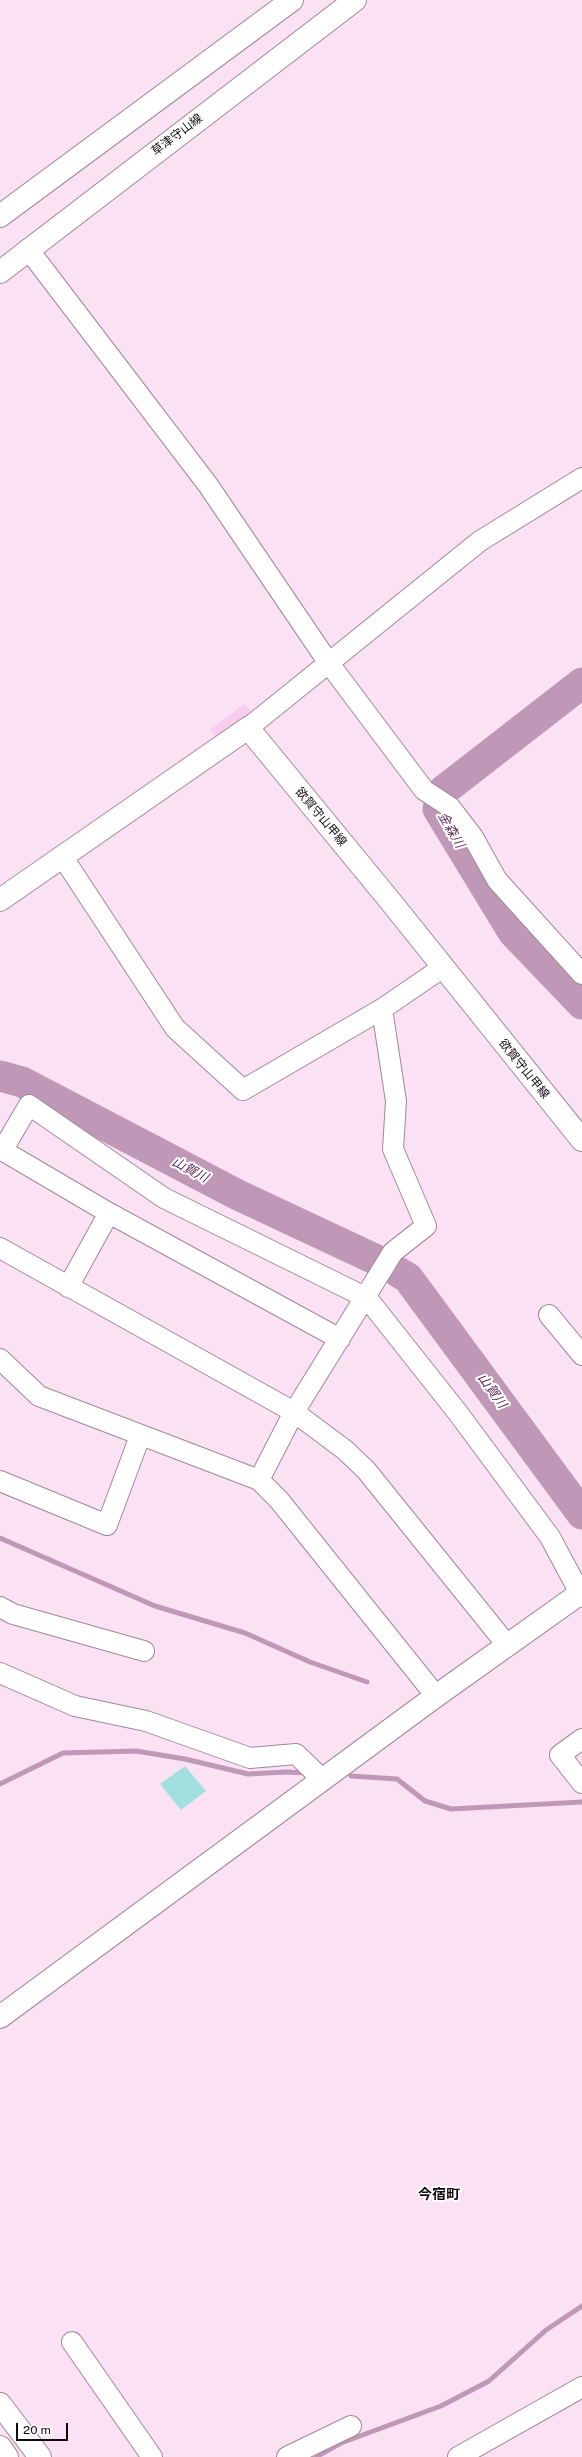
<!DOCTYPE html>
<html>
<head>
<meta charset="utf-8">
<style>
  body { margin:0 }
  #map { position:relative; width:582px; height:2457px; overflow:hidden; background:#fbe1f4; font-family:"Public Sans",sans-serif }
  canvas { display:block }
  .scale { position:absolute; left:16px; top:2423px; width:52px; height:18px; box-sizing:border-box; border:2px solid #110910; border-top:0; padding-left:5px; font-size:12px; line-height:14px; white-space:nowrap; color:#110910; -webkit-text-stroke:3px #fff; paint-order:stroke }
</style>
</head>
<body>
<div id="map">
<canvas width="582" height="2457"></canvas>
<div class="scale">20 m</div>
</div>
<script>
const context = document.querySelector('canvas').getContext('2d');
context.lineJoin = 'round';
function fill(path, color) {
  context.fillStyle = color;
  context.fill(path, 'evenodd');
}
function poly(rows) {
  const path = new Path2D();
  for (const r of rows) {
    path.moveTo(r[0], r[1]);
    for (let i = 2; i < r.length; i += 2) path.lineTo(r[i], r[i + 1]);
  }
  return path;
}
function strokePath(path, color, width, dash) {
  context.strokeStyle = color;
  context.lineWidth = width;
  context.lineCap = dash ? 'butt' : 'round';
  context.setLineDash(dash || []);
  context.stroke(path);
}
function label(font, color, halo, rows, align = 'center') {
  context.font = font + ' "Public Sans","Noto Sans JP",sans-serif';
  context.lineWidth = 4;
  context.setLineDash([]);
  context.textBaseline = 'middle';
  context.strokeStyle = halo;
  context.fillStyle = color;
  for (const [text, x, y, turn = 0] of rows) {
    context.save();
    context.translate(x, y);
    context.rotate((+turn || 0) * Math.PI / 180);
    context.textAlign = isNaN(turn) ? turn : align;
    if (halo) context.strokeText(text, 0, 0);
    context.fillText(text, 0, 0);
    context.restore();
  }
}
const green = poly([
  [244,704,255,716,221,741,210,730]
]);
const stream = poly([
  [0,1538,155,1606,245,1633,310,1662,367,1682],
  [351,1776,397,1779,425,1801,451,1809,582,1802],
  [0,1784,63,1753,136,1751,185,1759,248,1774,286,1772,308,1773],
  [316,2457,341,2443,441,2406,489,2381,546,2330,582,2306]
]);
const river = poly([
  [582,683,443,791,438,809,513,932,582,1004],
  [0,1076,22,1082,238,1195,381,1262],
  [398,1272,408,1278,582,1514]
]);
const building = poly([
  [185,1766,206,1791,181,1810,160,1784]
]);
const street = poly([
  [28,249,208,485,328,662,424,790,450,807,473,837,497,880,582,974],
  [248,728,480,541,582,478],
  [62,856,175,1028,243,1090,382,1009,442,968],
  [0,1149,109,1213,340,1339],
  [2,1151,29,1105,164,1198,367,1298,458,1413,550,1537,582,1597],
  [0,1248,294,1412,345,1450,366,1470,507,1645],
  [68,1287,109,1213],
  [549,1315,582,1355],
  [0,1359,39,1396,259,1480,279,1500,436,1696],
  [259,1480,294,1412,393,1252,426,1226,393,1149,396,1101,382,1009],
  [0,1481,107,1525,140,1436],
  [0,1607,13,1614,144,1651],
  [0,1673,75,1706,146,1721,250,1758,296,1754,323,1780],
  [582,1739,560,1755,582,1783],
  [72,2342,152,2457],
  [287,2457,351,2426],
  [458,2457,582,2387]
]);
const secondary = poly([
  [0,900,248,728,391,902,582,1140],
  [0,2017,436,1696,582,1592],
  [0,2404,40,2457],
  [0,2447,7,2457]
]);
const primary = poly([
  [0,216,292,0],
  [0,272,355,0]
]);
const streetNames = [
  ["草津守山線",177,135,-37],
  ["欲賀守山甲線",321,817,50],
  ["欲賀守山甲線",524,1069,51]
];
const waterNames = [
  ["金森川",451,830,60],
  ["山賀川",190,1170,28],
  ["山賀川",492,1391,54]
];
const quarterNames = [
  ["今宿町",439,2195]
];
fill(green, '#f7ccec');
strokePath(stream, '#c098b7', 5);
strokePath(river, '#c098b7', 31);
fill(building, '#a1e0df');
strokePath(street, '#a0889a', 22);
strokePath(secondary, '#a0889a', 24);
strokePath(primary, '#a0889a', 24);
strokePath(street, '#fff', 20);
strokePath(secondary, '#fff', 22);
strokePath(primary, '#fff', 22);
label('12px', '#110910', '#fff', streetNames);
label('italic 13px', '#5d2a53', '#fff', waterNames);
label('bold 14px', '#110910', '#fff', quarterNames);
</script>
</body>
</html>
